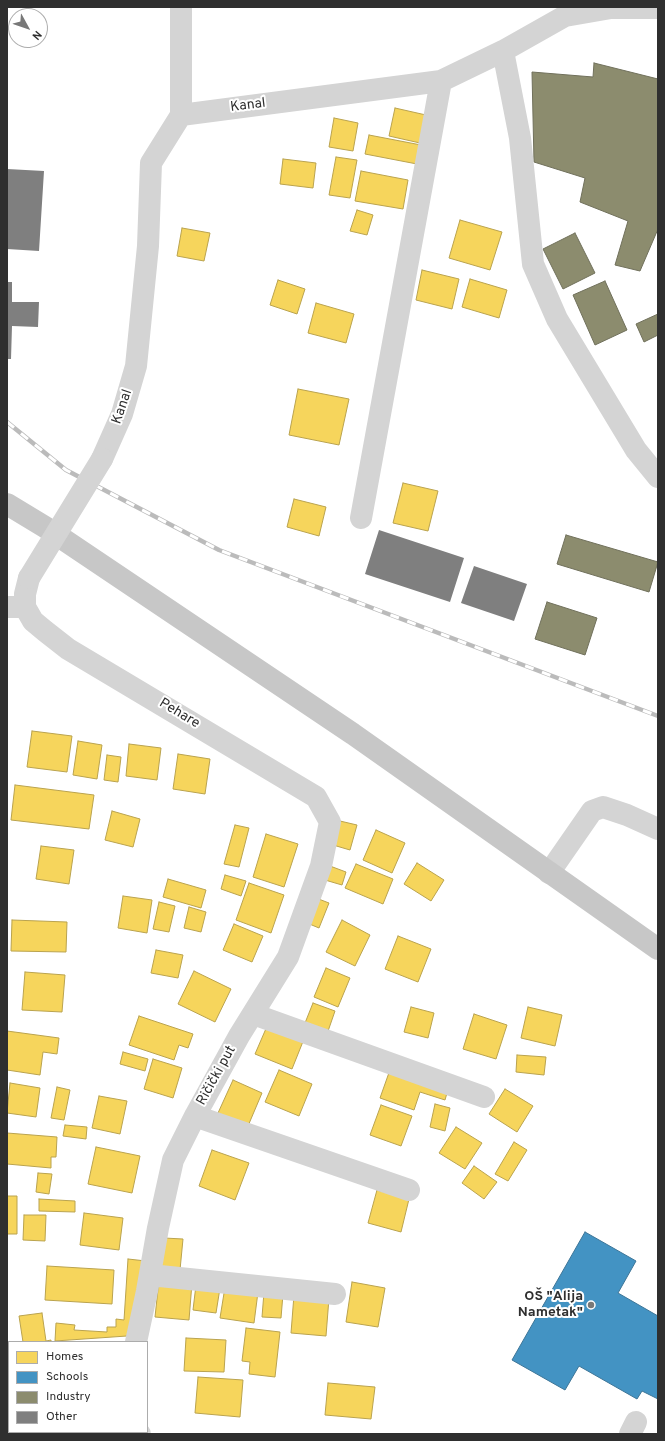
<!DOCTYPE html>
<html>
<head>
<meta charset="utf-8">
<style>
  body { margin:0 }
  #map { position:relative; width:665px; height:1441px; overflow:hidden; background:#fff; font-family:Overpass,sans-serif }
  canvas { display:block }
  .frame { position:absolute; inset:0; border:8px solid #2f2f2f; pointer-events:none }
  .legend { position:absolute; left:8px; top:1341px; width:140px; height:92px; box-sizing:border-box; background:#fff; border:1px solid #acacac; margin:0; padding:5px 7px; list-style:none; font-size:12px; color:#2f2f2f }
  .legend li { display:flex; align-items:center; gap:8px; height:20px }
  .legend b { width:20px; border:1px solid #acacac }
  .north { position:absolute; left:8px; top:8px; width:40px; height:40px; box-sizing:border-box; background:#fff; border:1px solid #acacac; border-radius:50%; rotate:130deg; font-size:11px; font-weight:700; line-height:16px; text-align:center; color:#2f2f2f }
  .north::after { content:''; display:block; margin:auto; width:14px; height:18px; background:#787878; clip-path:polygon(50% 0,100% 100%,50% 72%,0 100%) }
</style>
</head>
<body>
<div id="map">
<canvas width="665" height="1441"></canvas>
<div class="frame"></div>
<ul class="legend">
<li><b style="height:11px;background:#f6d55c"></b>Homes</li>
<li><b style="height:11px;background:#4393c3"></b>Schools</li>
<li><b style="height:11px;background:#8c8c6e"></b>Industry</li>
<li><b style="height:11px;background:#7f7f7f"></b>Other</li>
</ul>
<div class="north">N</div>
</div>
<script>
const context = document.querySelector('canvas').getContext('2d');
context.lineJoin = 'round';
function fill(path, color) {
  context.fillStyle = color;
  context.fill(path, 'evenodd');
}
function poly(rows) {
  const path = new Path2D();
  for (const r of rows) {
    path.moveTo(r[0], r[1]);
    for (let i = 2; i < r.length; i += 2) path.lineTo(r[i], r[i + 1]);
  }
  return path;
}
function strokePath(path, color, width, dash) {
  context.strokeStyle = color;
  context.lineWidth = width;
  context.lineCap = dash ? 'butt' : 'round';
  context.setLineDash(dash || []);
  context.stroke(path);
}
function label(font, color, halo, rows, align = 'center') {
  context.font = font + ' Overpass,sans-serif';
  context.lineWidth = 4;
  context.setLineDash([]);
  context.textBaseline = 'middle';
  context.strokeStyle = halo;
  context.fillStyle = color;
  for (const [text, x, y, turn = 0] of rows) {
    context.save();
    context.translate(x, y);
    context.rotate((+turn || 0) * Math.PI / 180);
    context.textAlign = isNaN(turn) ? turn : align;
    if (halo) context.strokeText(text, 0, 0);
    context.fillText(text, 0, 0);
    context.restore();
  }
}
const green = poly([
  [9,1397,9,1432,108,1432,108,1434,7,1434,7,1398]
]);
const homes = poly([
  [395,108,426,115,420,143,389,136,395,108],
  [334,118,358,123,353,151,329,147,334,118],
  [369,135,421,145,417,164,365,154,369,135],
  [336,157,357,160,350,198,329,195,336,157],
  [283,159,316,163,313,188,280,184,283,159],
  [361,171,408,180,403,209,355,201,361,171],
  [357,210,373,215,367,235,350,231,357,210],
  [460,220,502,232,490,270,449,258,460,220],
  [182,228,210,233,204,261,177,256,182,228],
  [422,270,459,279,452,309,416,300,422,270],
  [470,279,507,290,499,318,462,307,470,279],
  [278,280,305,289,297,314,270,305,278,280],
  [316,303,354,314,346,343,308,333,316,303],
  [298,389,349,399,339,445,289,435,298,389],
  [403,483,438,491,428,531,393,523,403,483],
  [294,499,326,507,319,536,287,527,294,499],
  [32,731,72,736,67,772,27,767,32,731],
  [78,741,102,745,97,779,73,775,78,741],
  [129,744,161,748,157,780,126,776,129,744],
  [178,754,210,759,205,794,173,789,178,754],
  [107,755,121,757,118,782,104,780,107,755],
  [15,785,94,795,89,829,11,820,15,785],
  [112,811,140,819,133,847,105,840,112,811],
  [340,821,357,825,350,850,333,845,340,821],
  [235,825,249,828,239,867,224,864,235,825],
  [376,830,405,843,392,873,363,860,376,830],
  [266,834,298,844,284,887,253,877,266,834],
  [41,846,74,850,69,884,36,879,41,846],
  [417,863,444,880,431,901,404,884,417,863],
  [356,864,393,879,383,904,345,888,356,864],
  [330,866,346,872,342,885,325,880,330,866],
  [225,875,246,881,241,896,221,889,225,875],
  [168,879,206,890,201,908,163,897,168,879],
  [249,883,284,895,271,933,236,920,249,883],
  [123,896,152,900,147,933,118,928,123,896],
  [316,898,329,903,319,928,307,923,316,898],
  [159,902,175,906,169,932,153,929,159,902],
  [189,907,206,912,201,932,184,928,189,907],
  [12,920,67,922,66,952,11,951,12,920],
  [342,920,370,935,355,966,326,952,342,920],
  [234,924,263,936,252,962,223,950,234,924],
  [398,936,431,949,418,982,385,969,398,936],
  [156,950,183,955,178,978,151,973,156,950],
  [326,968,350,978,338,1007,314,997,326,968],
  [194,971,231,989,215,1022,178,1004,194,971],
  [25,972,65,975,62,1012,22,1010,25,972],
  [313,1003,335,1011,326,1037,303,1028,313,1003],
  [411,1007,434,1013,428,1038,404,1032,411,1007],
  [528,1007,562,1015,555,1046,521,1038,528,1007],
  [474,1014,507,1025,496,1059,463,1049,474,1014],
  [139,1016,193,1034,188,1048,179,1045,174,1060,129,1045,139,1016],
  [268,1024,304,1039,292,1069,255,1054,268,1024],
  [7,1031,59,1038,57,1054,43,1052,40,1075,7,1070,7,1031],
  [123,1052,148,1059,145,1071,120,1064,123,1052],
  [517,1055,546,1057,544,1075,516,1072,517,1055],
  [153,1059,182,1068,173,1098,144,1089,153,1059],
  [391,1067,449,1086,445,1100,420,1092,414,1110,380,1098,391,1067],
  [279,1070,312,1084,299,1116,265,1102,279,1070],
  [233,1080,262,1093,248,1126,218,1113,233,1080],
  [10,1083,40,1088,36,1117,7,1113,10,1083],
  [57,1087,70,1090,64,1120,51,1118,57,1087],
  [505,1089,533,1106,517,1132,489,1114,505,1089],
  [99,1096,127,1101,120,1134,92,1128,99,1096],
  [435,1104,450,1108,445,1131,430,1127,435,1104],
  [381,1105,412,1116,401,1146,370,1135,381,1105],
  [65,1125,87,1127,86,1139,63,1136,65,1125],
  [456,1127,482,1143,465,1169,439,1153,456,1127],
  [7,1133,57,1137,56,1157,51,1157,51,1168,7,1164,7,1133],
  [514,1142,527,1150,508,1181,495,1174,514,1142],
  [96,1147,140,1156,132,1193,88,1184,96,1147],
  [212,1150,249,1163,235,1200,199,1186,212,1150],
  [474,1166,497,1182,484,1199,462,1183,474,1166],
  [38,1173,52,1174,49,1194,36,1192,38,1173],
  [377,1190,409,1199,401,1232,368,1223,377,1190],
  [7,1196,17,1196,17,1234,7,1234,7,1196],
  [39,1199,75,1201,75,1212,39,1211,39,1199],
  [84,1213,123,1218,119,1250,80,1245,84,1213],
  [24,1215,46,1215,45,1241,23,1240,24,1215],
  [164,1238,183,1239,180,1270,161,1268,164,1238],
  [128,1259,146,1261,127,1336,55,1341,56,1323,75,1325,74,1330,107,1332,107,1327,116,1327,116,1319,124,1320,128,1259],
  [47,1266,114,1270,112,1304,45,1300,47,1266],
  [159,1280,192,1283,189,1320,155,1317,159,1280],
  [352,1282,385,1288,378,1327,346,1322,352,1282],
  [196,1285,220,1288,216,1313,193,1310,196,1285],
  [225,1287,258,1292,254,1323,220,1318,225,1287],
  [264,1292,283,1294,281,1318,262,1317,264,1292],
  [294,1295,329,1298,326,1336,291,1333,294,1295],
  [42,1313,46,1341,51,1340,51,1342,23,1342,19,1316,42,1313],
  [246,1328,280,1332,275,1377,249,1374,250,1362,242,1361,246,1328],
  [186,1338,226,1340,224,1372,184,1371,186,1338],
  [198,1377,243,1380,240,1417,195,1413,198,1377],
  [328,1383,375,1387,371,1419,325,1415,328,1383]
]);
const schools = poly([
  [585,1232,636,1261,618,1293,658,1316,658,1399,642,1391,637,1399,579,1366,565,1390,512,1360,585,1232]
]);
const industry = poly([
  [594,63,658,79,658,229,640,271,615,265,628,221,580,202,585,178,534,162,532,72,593,77,594,63],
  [575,233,595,273,563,289,543,249,575,233],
  [605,281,627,330,595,345,573,295,605,281],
  [658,314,658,335,644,342,636,324,658,314],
  [566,535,658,562,649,592,557,564,566,535],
  [547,602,597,618,585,655,535,639,547,602]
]);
const building = poly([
  [7,169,44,171,39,251,7,249],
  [7,282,12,282,12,302,39,302,38,327,12,326,11,359,7,359],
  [379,530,464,558,450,602,365,574],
  [474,566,527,584,514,621,461,603]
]);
const minor = poly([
  [503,51,520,138,533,264,557,319,636,450,658,477],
  [181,115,181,7],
  [102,459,122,414,136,366,148,246,151,163,181,115,441,81,503,51,565,16,611,8,658,8],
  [361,518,441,81],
  [29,578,25,594,25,607,33,621,45,631,68,649,316,797,330,822,321,866,288,957,239,1036,195,1116,173,1160,158,1228,147,1291,136,1342],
  [7,607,25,607],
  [549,873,592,811,603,807,627,815,658,829],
  [253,1014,484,1097],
  [195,1116,409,1190],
  [150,1275,335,1294],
  [121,1432,140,1434],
  [630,1434,636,1422]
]);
const major = poly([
  [7,504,45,527,353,734,658,949]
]);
const rail = poly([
  [7,422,66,470,219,550,658,716]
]);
const minorBridge = poly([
  [29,578,102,459]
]);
const markers = [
  [591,1305,4,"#787878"]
];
const streetNames = [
  ["Kanal",248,106,-7],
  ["Kanal",123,407,-71],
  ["Pehare",179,714,31],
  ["Ričički put",217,1076,-61]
];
const poiNames = [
  ["OŠ \"Alija",583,1297],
  ["Nametak\"",583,1313]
];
fill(green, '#f0f4ed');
fill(homes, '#f6d55c');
strokePath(homes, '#baa34e', 1);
fill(schools, '#4393c3');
strokePath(schools, '#3d7597', 1);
fill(industry, '#8c8c6e');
strokePath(industry, '#70705b', 1);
fill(building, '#7f7f7f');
strokePath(minor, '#d4d4d4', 22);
strokePath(major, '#c7c7c7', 22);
strokePath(rail, '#bbb', 4.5);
strokePath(rail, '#fff', 3, [9]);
strokePath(minorBridge, '#d4d4d4', 22);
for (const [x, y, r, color] of markers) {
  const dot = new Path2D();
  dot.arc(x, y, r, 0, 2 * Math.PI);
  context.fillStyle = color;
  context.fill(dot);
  strokePath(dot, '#fff', 1.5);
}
label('14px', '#2f2f2f', '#fff', streetNames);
label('bold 14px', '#2f2f2f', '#fff', poiNames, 'right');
</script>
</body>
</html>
